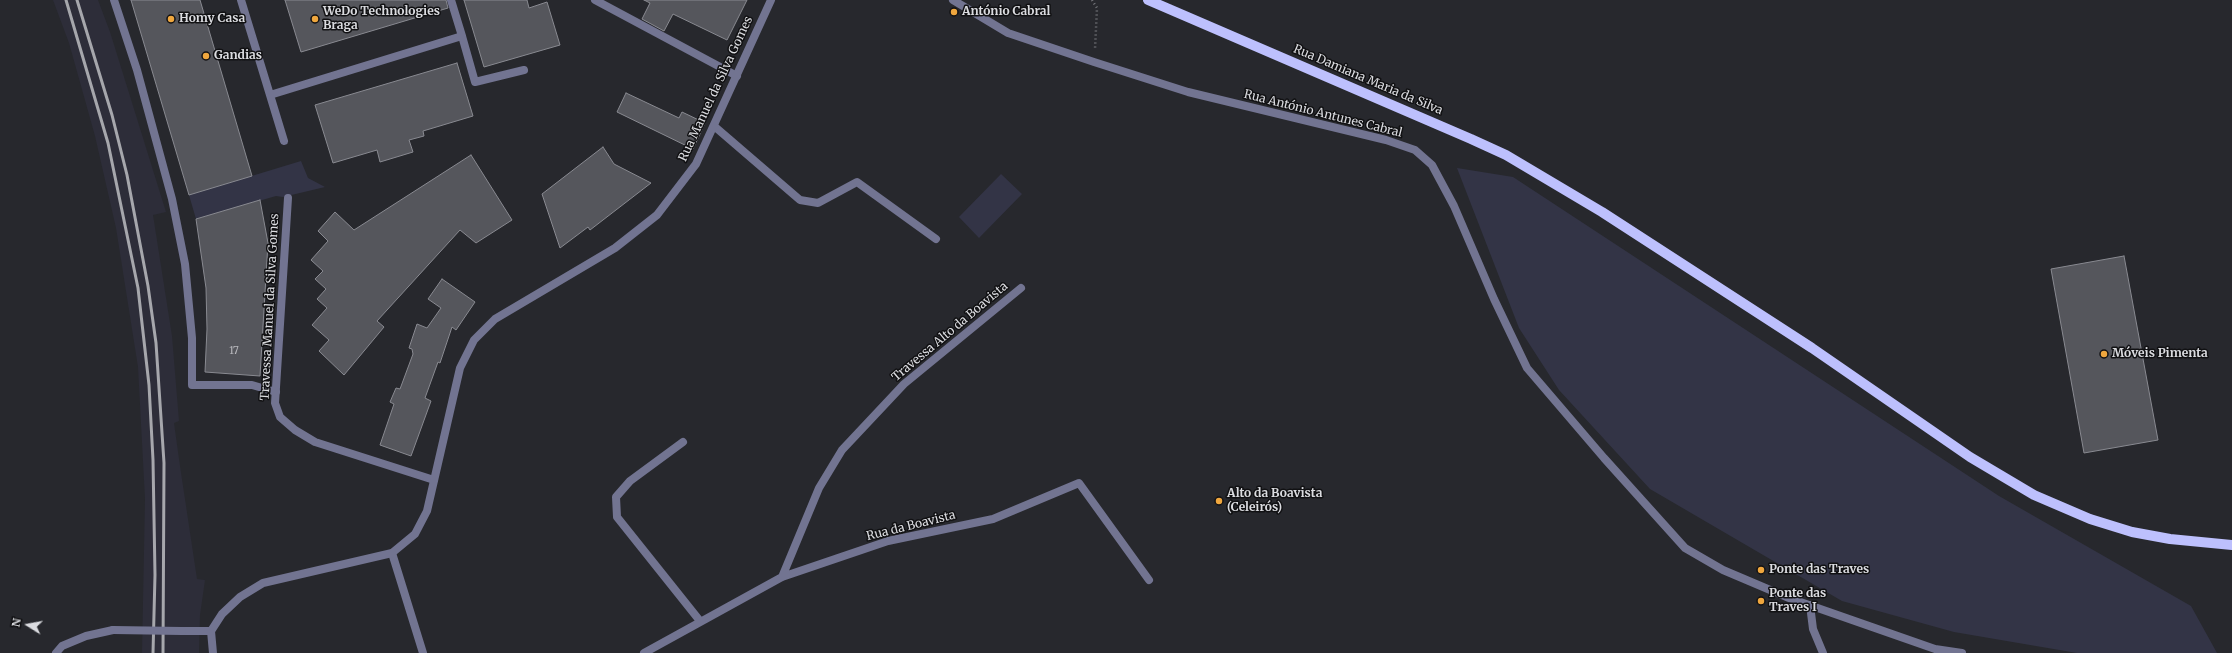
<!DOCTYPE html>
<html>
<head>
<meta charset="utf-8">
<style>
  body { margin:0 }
  #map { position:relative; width:2232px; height:653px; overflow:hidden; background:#27282d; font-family:Merriweather,serif }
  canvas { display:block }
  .north { position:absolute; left:8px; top:605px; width:40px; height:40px; -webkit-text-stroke:3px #111113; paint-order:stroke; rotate:281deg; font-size:11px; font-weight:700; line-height:16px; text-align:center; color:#dbdce0 }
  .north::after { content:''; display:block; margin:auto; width:14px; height:18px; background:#dbdce0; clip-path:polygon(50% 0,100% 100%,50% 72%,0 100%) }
</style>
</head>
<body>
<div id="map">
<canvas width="2232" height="653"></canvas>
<div class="north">N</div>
</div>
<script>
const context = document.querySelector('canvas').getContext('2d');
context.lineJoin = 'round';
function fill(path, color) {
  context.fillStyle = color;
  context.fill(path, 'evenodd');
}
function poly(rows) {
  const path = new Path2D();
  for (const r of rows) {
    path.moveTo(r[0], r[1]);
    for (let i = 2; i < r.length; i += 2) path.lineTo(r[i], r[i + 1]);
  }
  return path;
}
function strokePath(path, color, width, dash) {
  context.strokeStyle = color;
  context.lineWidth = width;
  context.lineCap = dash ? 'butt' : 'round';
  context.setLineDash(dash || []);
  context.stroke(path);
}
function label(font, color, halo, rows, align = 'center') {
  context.font = font + ' Merriweather,serif';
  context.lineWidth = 3;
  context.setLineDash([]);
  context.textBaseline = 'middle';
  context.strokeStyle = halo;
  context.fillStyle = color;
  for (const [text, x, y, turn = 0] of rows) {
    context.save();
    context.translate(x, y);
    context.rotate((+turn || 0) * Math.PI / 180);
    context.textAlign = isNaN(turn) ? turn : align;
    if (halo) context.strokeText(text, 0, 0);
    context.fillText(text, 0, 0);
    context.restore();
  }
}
const built = poly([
  [53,0,98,0,110,32,166,212,153,215,172,336,179,421,174,423,180,466,197,579,205,580,200,615,199,653,142,653,145,499,138,367,116,228,95,136,69,43]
]);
const green = poly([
  [301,161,308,178,325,187,283,197,276,196,196,219,189,195],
  [1457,168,1513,177,1999,496,2191,606,2217,653,2077,653,1954,632,1842,601,1650,489,1559,390,1519,328],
  [1001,174,1022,194,979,238,959,217]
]);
const building = poly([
  [131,0,200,0,252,176,189,195,131,0],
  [285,0,446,0,448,8,301,52,285,0],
  [464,0,527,0,529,8,547,2,560,45,484,67,464,0],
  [644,0,747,0,727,40,673,14,664,31,642,19,650,3,644,0],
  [457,63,473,116,423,131,424,136,409,140,413,152,380,162,377,150,333,163,315,105,457,63],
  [626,93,679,118,682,112,705,123,693,149,617,112,626,93],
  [603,147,614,164,651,183,590,230,588,227,560,248,542,194,603,147],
  [471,155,512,220,476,243,460,230,377,321,384,327,344,375,319,351,329,340,312,325,327,308,317,299,326,289,315,279,323,271,311,260,328,241,318,231,335,212,354,230,471,155],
  [260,200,268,243,260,376,205,372,207,329,206,288,196,219,260,200],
  [2124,256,2158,440,2084,453,2051,269,2124,256],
  [442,279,475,302,456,330,452,327,440,363,438,362,425,398,431,401,411,456,380,445,394,404,390,402,396,388,400,389,413,354,412,349,409,348,417,324,427,328,441,308,428,299,442,279]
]);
const path = poly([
  [1092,0,1097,8,1095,49]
]);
const service = poly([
  [114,0,137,70,172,199,185,264,192,338,192,385,252,385,276,392],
  [241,0,270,95,462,36,451,0],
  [595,0,737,76],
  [462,36,475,82,524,70],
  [270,95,284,141]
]);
const minor = poly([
  [953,0,1008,33,1094,62,1188,92,1386,140,1415,150,1432,165,1454,206,1494,299,1527,368,1604,458,1685,548,1723,570,1789,598,1935,649,1962,653],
  [714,126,800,200,818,203,857,182,936,239],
  [288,198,275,403,280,417,295,430,315,442,434,480],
  [683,442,630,481,616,497,617,517,700,621],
  [392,553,423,653],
  [782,577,819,488,842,450,904,384,1021,288],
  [1810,605,1813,629,1823,653],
  [211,631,213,653],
  [644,653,782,577,888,541,993,519,1079,483,1149,580]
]);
const tertiary = poly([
  [182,631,211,631,222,614,240,597,263,583,392,553,415,534,427,511,460,368,474,340,495,319,615,248,657,215,696,164,771,0],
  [56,653,62,646,86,636,113,630]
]);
const primary = poly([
  [1148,0,1471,139,1506,155,1602,212,1812,348,1970,457,2034,495,2090,519,2132,532,2170,539,2232,545]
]);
const rail = poly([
  [66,0,108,143,138,288,149,385,153,460,155,575,153,653],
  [77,0,112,115,127,175,148,286,156,343,164,463,163,653]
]);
const tertiaryBridge = poly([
  [113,630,182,631]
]);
const markers = [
  [954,12,4,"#f0a73e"],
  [171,19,4,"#f0a73e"],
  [315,19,4,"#f0a73e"],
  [206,56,4,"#f0a73e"],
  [2104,354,4,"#f0a73e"],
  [1219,501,4,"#f0a73e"],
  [1761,570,4,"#f0a73e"],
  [1761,601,4,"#f0a73e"]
];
const numberNames = [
  ["17",234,351]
];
const poiNames = [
  ["WeDo Technologies",323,12],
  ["Braga",323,26],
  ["António Cabral",962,12],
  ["Homy Casa",179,19],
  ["Gandias",214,56],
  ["Móveis Pimenta",2112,354],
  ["Alto da Boavista",1227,494],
  ["(Celeirós)",1227,508],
  ["Ponte das Traves",1769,570],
  ["Ponte das",1769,594],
  ["Traves I",1769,608]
];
const streetNames = [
  ["Rua Damiana Maria da Silva",1368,80,23],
  ["Rua Manuel da Silva Gomes",716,89,-65],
  ["Rua António Antunes Cabral",1323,114,14],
  ["Travessa Manuel da Silva Gomes",270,307,-87],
  ["Travessa Alto da Boavista",950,332,-40],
  ["Rua da Boavista",911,526,-14]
];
fill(built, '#2d2d39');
fill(green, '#333446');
fill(building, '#55565c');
strokePath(building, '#898a91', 1);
strokePath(path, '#78797e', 2.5, [1, 3]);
strokePath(service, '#727491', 8);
strokePath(minor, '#727491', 8);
strokePath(tertiary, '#727491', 8);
strokePath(primary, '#bdc0fd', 10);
strokePath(rail, '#a6a7ac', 3);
strokePath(tertiaryBridge, '#727491', 8);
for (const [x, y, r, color] of markers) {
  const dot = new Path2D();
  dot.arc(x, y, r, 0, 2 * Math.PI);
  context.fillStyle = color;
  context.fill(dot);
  strokePath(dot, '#111113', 1.5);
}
label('10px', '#bababf', null, numberNames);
label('bold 12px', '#dbdce0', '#111113', poiNames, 'left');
label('12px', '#dbdce0', '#111113', streetNames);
</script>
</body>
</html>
